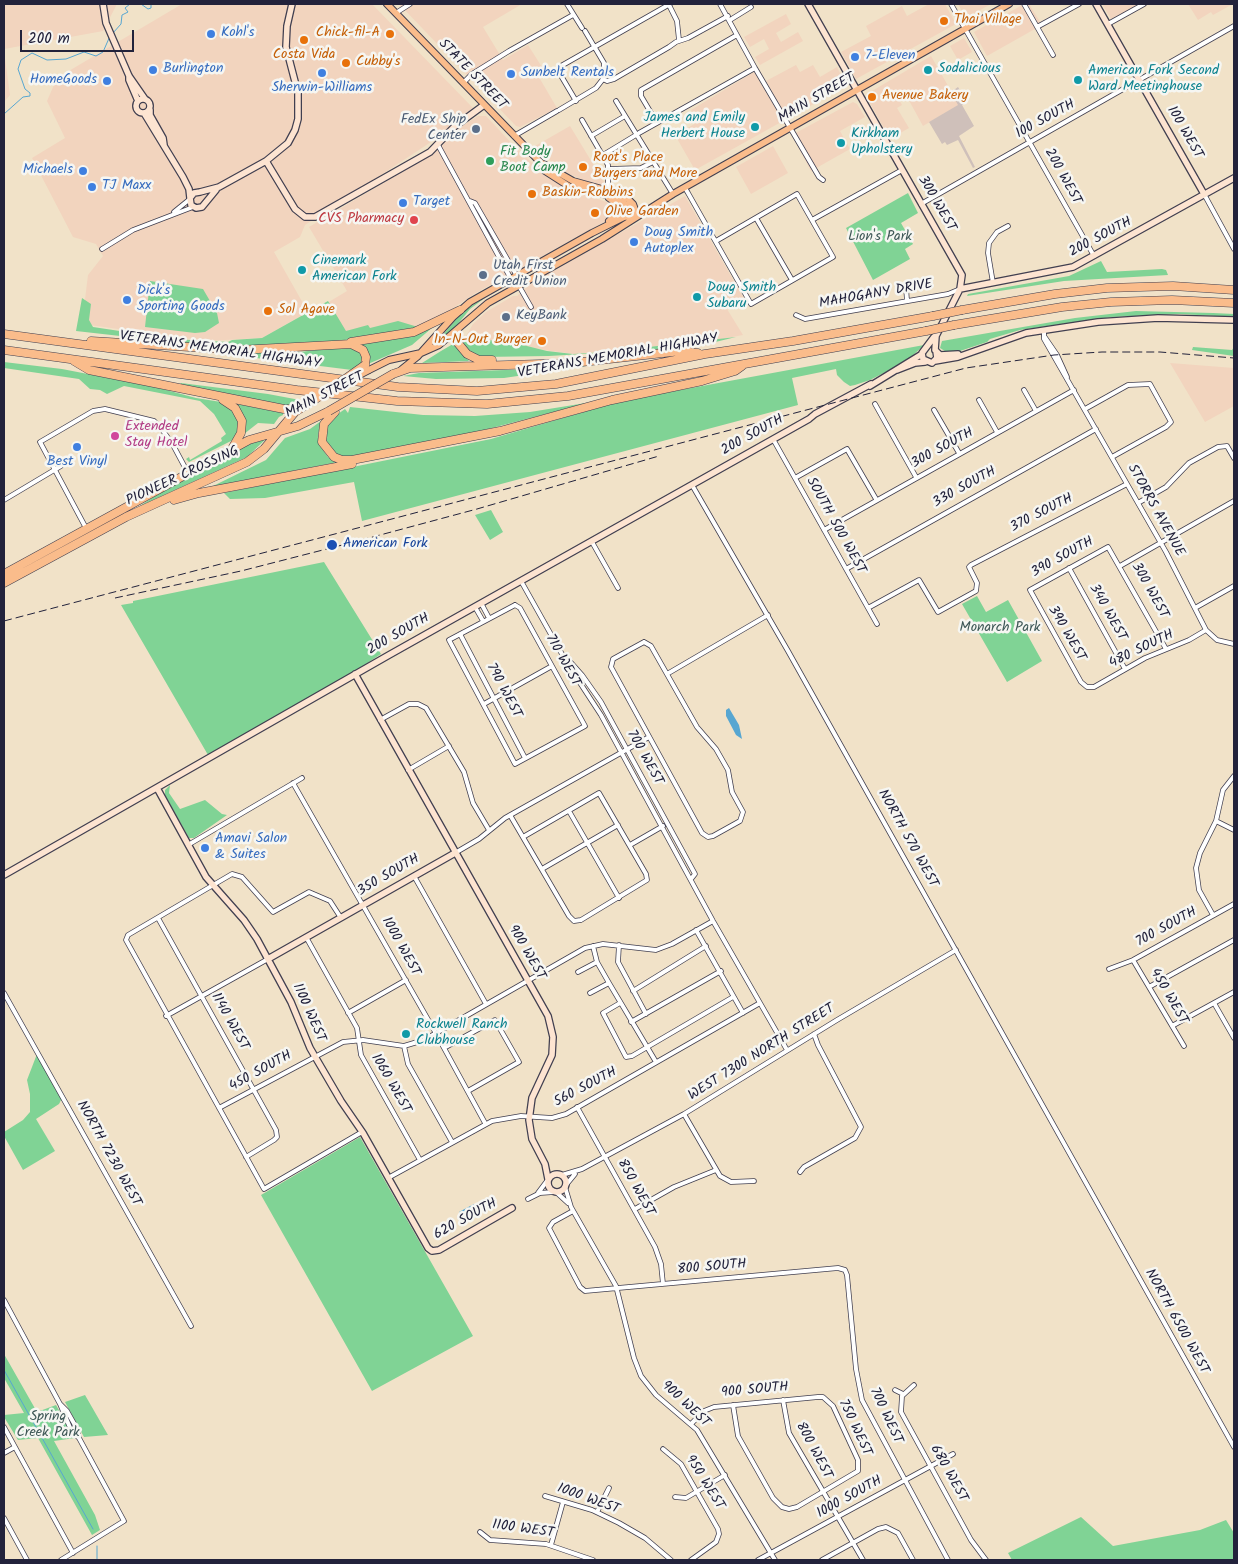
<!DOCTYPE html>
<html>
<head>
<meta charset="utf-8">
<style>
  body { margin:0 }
  #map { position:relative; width:1238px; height:1564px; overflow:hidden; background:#f1e2c8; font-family:Kalam,sans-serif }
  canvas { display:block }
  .frame { position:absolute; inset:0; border:5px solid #22223b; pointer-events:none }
  .scale { position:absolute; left:20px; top:30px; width:114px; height:22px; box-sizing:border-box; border:2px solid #22223b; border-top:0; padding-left:6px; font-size:15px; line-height:18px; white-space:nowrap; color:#22223b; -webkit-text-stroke:4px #f6f6f2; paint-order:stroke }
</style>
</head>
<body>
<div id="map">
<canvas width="1238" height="1564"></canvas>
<div class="frame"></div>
<div class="scale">200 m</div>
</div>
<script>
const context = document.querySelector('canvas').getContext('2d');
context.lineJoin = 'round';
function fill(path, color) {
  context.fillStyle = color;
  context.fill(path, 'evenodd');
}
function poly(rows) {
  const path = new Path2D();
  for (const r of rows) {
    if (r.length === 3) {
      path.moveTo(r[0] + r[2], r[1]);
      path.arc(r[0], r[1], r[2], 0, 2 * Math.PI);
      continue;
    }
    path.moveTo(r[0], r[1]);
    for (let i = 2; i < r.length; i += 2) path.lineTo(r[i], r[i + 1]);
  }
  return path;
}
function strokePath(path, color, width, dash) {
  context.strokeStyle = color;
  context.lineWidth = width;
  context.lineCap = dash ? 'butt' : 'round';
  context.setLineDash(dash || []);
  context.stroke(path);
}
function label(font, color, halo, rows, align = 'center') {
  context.font = font + ' Kalam,sans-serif';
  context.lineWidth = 5;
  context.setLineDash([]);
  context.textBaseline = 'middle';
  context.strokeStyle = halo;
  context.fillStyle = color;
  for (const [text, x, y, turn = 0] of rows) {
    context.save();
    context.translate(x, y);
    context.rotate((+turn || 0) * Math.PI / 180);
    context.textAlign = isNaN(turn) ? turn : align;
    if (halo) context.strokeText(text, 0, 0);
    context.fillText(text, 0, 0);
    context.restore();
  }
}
const built = poly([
  [4,4,117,4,103,31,4,49],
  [182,4,372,4,473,108,437,138,305,225,300,237,274,252,308,312,262,338,206,341,82,324,88,275,103,256,96,244,73,237,32,158,65,138,47,101,57,78],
  [399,4,522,4,483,27,503,60,528,45,547,75,540,79,557,108,520,127,516,126],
  [929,4,945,4,956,24,856,79,841,52,871,36,866,26,902,6,907,16],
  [958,4,991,4,966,18],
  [1024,4,1029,4,1042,25,987,56,974,32],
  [1102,4,1149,4,1114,24],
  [1188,4,1233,4,1213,15,1211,12,1198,20],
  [786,14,791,24,776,33,781,42,798,32,803,41,760,65,755,57,769,49,764,39,750,47,744,37],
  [964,38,972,52,958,60,950,46],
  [4,51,10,95,4,102],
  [931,56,959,105,923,126,906,95,899,99,902,105,897,108,909,128,890,139,867,98,867,94],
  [796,65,800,72,813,65,820,77,837,67,846,85,788,119,766,81],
  [754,72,783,121,695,170,675,135,698,122,691,110],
  [853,102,857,104,865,117,840,131,850,149,811,171,792,135],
  [478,116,486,116,516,148,549,178,570,189,612,204,614,208,611,218,474,294,434,321,416,328,347,338,327,303,347,291,309,227,434,153,459,128],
  [570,126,604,182,605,186,583,180,569,174,553,163,535,146],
  [773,146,788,173,751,194,736,167],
  [685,196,743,297,742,303,727,309,743,335,712,341,574,354,544,350,511,342,465,338,473,324,486,312,513,296,517,296,529,285],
  [1170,363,1234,368,1234,406,1205,422]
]);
const industrial = poly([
  [958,87,967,102,962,105,974,126,959,136,975,167,973,168,958,140,947,145,945,142,942,144,929,122,958,105,951,92]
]);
const green = poly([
  [908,193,918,213,901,223,913,244,905,249,910,259,873,280,846,228],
  [1101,261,1107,272,1162,269,1166,270,1168,275,1064,281,967,296,968,294,1069,276],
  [150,281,203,289,217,313,219,323,205,332,195,333,145,327],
  [486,297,470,309,453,330,436,343,463,311],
  [82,298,91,304,89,320,93,327,173,339,228,342,232,340,262,338,328,301,346,331,368,325,370,328,398,321,418,327,333,342,269,346,182,343,76,331],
  [1136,311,1213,313,1234,314,1234,317,1180,314,1112,317,1020,330,990,339,987,342,960,351,948,353,940,348,942,341,1075,318],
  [433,327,412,345,368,364,364,347,361,344],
  [736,337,707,344,651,350,549,356,482,357,470,352,460,342,461,338,511,342,547,351,573,354,605,352],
  [453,344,469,361,422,363,441,351],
  [924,345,907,361,870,380,855,385,850,386,844,382,837,375,836,369,792,378,798,405,362,521,354,482,265,498,230,499,224,493,491,439,621,401],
  [347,346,363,353,363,364,352,370,216,353,300,352],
  [1193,347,1232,350,1234,347,1234,356,1192,350],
  [4,362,62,369,155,387,196,398,221,402,231,407,239,420,239,432,231,441,189,462,186,459,189,457,190,460,222,441,221,438,226,434,214,414,200,401,124,386,107,394,100,390,90,389,79,379,4,368],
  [606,363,504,378,436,379,403,376,419,373,563,368],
  [181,383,268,394,300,400,285,406,180,385],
  [592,402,461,436,342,459,325,447,325,423,345,409,348,413,350,407,423,415,475,416,530,412],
  [233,403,283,413,283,415,279,417,274,424,258,423,244,434],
  [321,421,318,435,319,444,328,457,338,462,211,487,266,460,285,438,310,429],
  [269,436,247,457,138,507,179,481,252,442],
  [491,510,503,532,490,540,475,515],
  [324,562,381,654,348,676,208,755,121,605,133,603,133,601],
  [977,596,986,612,1008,600,1042,661,1007,682,962,604],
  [170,785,169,793,180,809,205,800,222,814,227,815,194,838,189,838,165,795,165,790],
  [37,1054,62,1098,59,1104,36,1119,55,1151,23,1170,4,1136,4,1132,23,1120,30,1112,30,1094,27,1080],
  [360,1137,473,1336,372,1391,261,1195],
  [4,1354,37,1412,56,1405,75,1438,54,1441,95,1515,100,1530,92,1535,38,1438,18,1440,4,1417,4,1415,24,1413,4,1378],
  [85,1395,108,1435,84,1437,65,1402],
  [1081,1517,1113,1546,1200,1530,1226,1520,1234,1533,1234,1560,1012,1560,1008,1553]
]);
const water = poly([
  [729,708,739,725,742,739,736,735,726,716,726,710],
  [474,1204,479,1215,465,1223,459,1212]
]);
const stream = poly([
  [141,4,148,9,151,8,151,4],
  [113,33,121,24,122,15,128,12,125,8,130,4],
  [4,114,23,97,30,96,30,93,25,89,18,69,21,60,32,53,47,60,66,59,84,52,96,56,103,52,110,36],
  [4,1370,93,1529],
  [97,1560,97,1546]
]);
const street = poly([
  [567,4,582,28],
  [720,4,755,68,819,177,823,180],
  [951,4,1094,256],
  [1024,4,1053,55],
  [669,5,677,21,679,40],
  [396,13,410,4],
  [730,20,751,7],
  [1108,24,1144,4],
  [1037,27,1079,4],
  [603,79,607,81,614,79,669,47,676,42,688,38,728,16],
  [463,83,472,74,509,51,573,15],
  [576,101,560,74,561,66,670,4],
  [616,101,673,194],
  [559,110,596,88,603,79,604,63,585,31],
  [582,120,608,165,608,191],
  [657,123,641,96,641,90,737,35],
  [639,133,755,68],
  [514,136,557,111],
  [591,136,625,116],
  [438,145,511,279,519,285],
  [603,155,636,135],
  [609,169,641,168,653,162],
  [685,188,688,193,751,304,833,257,797,194,716,241],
  [1204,194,1234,249],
  [470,201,475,203,517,276],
  [921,204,1234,26],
  [174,212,190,199],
  [756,218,792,280],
  [812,220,902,170],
  [102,249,133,230,193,207],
  [993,283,988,253,989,243,997,232,1008,226],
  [519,286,531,307],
  [906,287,907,301],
  [796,315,805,319,948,294,960,289],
  [1044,330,1044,339,1166,552,1206,630,1217,640,1234,644],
  [1044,336,1057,355,1067,377],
  [1024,390,1036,411],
  [979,400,997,432],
  [875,404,916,477],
  [1085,409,1128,385,1150,384,1171,422,1166,427,1112,457],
  [934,410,959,453],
  [773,439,877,624],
  [795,478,847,449,876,499],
  [692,485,788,651,1234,1447],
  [4,500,61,466],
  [1138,503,1166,487,1189,463,1218,447,1227,446,1234,458],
  [87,530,40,442,93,411,105,409,154,421,161,428,173,445,188,473],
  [824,530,1074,390],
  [592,542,618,588],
  [1120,566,1234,501],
  [1069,568,1125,669],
  [846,569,1096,429],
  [521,581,567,663,601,715,713,921,787,1050],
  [481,603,489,618],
  [515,605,520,608,585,726,515,764,449,640,515,605],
  [475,607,483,621],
  [868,608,919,580,938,612,976,591,977,583,969,567,971,565,1127,484],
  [1195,608,1234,586],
  [460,634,525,758],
  [644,642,651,646,697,727,716,749,728,770,732,792,743,812,740,821,713,836,708,837,702,833,611,667,613,659,644,642],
  [1166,649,1108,547,1030,590,1081,682,1087,687,1094,687,1145,658,1189,640,1206,630],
  [566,657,582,675,601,702,695,874,691,879],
  [667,674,768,615],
  [484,704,552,666],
  [380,720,409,704,418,704,426,708,464,772,473,803,489,830],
  [408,770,449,746],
  [293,783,438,1037,485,1123],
  [569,811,619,898],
  [510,815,569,916,574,921,581,920,647,880,646,874,599,793,523,837],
  [1216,821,1234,830],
  [188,845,302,778],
  [630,845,663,826],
  [455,853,479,839,505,818,649,737],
  [542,869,618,825],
  [414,876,486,1004],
  [1213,915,1199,890,1196,868,1200,853,1216,821,1223,790,1234,776],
  [158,918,276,1130,277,1137,274,1140,246,1157],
  [341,918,330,901,309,892,273,912,242,877,232,874,128,935,126,940,264,1189,362,1132],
  [696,930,743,1013],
  [306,937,357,1028,361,1055,420,1160],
  [619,945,618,962,646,1014],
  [593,946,597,962,609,983,656,1062],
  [1133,960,1184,1046],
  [1109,969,1133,960,1234,904],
  [578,972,597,962],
  [1149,987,1234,940],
  [633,991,706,946],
  [4,993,191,1326],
  [590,993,609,983],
  [620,1003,603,1013,626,1057,632,1056,733,997],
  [1214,1003,1234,1038],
  [348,1013,406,980],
  [166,1016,268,959],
  [631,1022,721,971],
  [1172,1026,1234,992],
  [404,1046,408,1064,452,1142],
  [444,1048,495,1020,519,1062,468,1091],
  [577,1107,655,1247,661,1264,663,1284],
  [219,1108,343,1042,363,1040,404,1046,424,1040,585,948,603,944,656,950,672,944,713,921],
  [684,1114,720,1176,731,1182,754,1181],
  [800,1172,804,1167,855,1138,861,1127,818,1045,814,1034],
  [562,1175,582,1169,684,1114,837,1020,956,950],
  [388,1178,492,1121,521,1116,552,1118,566,1114,760,1003],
  [566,1185,575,1174],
  [565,1187,571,1207,616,1286,634,1358,641,1376,656,1395,697,1430,775,1560],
  [556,1192,568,1203],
  [538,1193,547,1181],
  [528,1199,540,1193,554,1192],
  [635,1209,674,1187,716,1170],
  [573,1211,553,1222,549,1228,580,1287,585,1291,838,1268,845,1270,847,1275,856,1369,862,1400,948,1560],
  [4,1300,60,1404],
  [914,1385,902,1396,901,1412,971,1540,986,1560],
  [895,1390,903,1394],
  [783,1400,789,1433,863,1560],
  [691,1424,704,1411,714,1407,818,1397,823,1397,833,1406,858,1460,858,1471,797,1507,789,1509,782,1507,773,1498,738,1436,733,1405],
  [4,1427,73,1553],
  [663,1449,681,1464,718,1529,719,1534,716,1542,691,1560],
  [4,1453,15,1447],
  [545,1496,592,1510,619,1523,645,1538,671,1560],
  [675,1497,686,1498,725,1475],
  [597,1512,609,1488],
  [4,1518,27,1560],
  [480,1532,490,1540,546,1544,593,1560],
  [551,1545,563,1502],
  [61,1560,124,1521,79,1438,76,1427,67,1411,60,1404,71,1430,79,1438],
  [758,1560,953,1454],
  [822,1560,878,1529,886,1527,898,1533,913,1560]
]);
const secondary = poly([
  [103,4,106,23,129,76,145,99],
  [808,4,962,275,960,289,936,336,935,350],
  [1096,4,1204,194],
  [129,76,129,80,138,101],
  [143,106,7],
  [150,110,150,115,163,138,164,145],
  [144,113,183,177,189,189,190,198],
  [266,161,295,209,305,217,315,217,430,152,454,127,484,105],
  [200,192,219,187,266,161,288,143,295,130,298,119,298,93,286,47,287,26,292,4],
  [200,192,194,193,190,198,191,205,196,208,202,207,216,190],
  [960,289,1073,267,1234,178],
  [934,337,922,353,923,359,932,363,937,358,936,351],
  [936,351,940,355,958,354],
  [935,361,958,357,1026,333,1098,322,1158,318,1234,320],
  [897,370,915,363,925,362],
  [870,386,922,354],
  [355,674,548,1016,553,1037,552,1055,532,1098,529,1120,532,1139,545,1164,548,1179],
  [157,788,206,877,244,920,257,939,291,1002,310,1048,341,1101,363,1133,428,1248,432,1251,439,1250,512,1208],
  [4,875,389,655,809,419,815,414,871,384],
  [268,959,455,853],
  [557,1183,9]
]);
const primary = poly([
  [387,4,540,162,573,181,616,193,628,199,633,204,637,215],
  [541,163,545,171,570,187,612,196,626,205,636,215],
  [609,221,616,215,617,209,615,202,609,198],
  [402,369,417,357,453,317,470,302,592,233,624,217,637,215],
  [369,370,389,360,421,353,439,345,488,303,602,239,673,194,1009,4]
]);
const highway = poly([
  [962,310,1055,294,1107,288,1173,286,1234,290],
  [954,325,1062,307,1111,302,1172,300,1234,303],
  [457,332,457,342,467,354,479,360,492,360],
  [4,334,398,387,477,391,556,384,705,354,793,341,933,316],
  [91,341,239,350,351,344,363,350,366,357,365,365],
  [351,342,414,332,460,310],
  [4,350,297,390,397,401,487,404,568,396,926,331],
  [74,361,89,370,284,409,299,409],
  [393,374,410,368,573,363,681,351,698,353],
  [223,400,235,408,242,421,241,433,233,447],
  [335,412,324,424,322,442,334,457,342,460,352,460,500,431,612,400,702,381,735,371,742,366],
  [174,500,199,493,352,464],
  [4,574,249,440,298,426,329,411],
  [4,583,126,517,247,462,264,449,295,412,325,393]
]);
const rail = poly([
  [115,598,241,571,354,542,477,509,659,456],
  [4,621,966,368,1054,355,1102,352,1160,352,1234,358]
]);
const primaryBridge = poly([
  [344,383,369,370]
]);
const highwayBridge = poly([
  [933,316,962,310],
  [926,331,954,325],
  [325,393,365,365],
  [329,411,393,374]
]);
const markers = [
  [944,21,5,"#e8710a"],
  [211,34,5,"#3f7fe0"],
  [390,34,5,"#e8710a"],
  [304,40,5,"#e8710a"],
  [855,57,5,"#3f7fe0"],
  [346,63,5,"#e8710a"],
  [153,70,5,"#3f7fe0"],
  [928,70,5,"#0f9aa8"],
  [322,73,5,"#3f7fe0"],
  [511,74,5,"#3f7fe0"],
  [1078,80,5,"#0f9aa8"],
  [107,81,5,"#3f7fe0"],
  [872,97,5,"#e8710a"],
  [755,127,5,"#0f9aa8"],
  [476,129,5,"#5c6f8a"],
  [841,143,5,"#0f9aa8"],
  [490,161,5,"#2e9e5b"],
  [583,167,5,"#e8710a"],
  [83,171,5,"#3f7fe0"],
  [92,187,5,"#3f7fe0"],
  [532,194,5,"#e8710a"],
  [403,203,5,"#3f7fe0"],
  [595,213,5,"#e8710a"],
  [414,220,5,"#e0444e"],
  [634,242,5,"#3f7fe0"],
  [302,270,5,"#0f9aa8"],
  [483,275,5,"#5c6f8a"],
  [697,297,5,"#0f9aa8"],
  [127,300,5,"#3f7fe0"],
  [268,311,5,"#e8710a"],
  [506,317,5,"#5c6f8a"],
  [542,341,5,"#e8710a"],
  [115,436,5,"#d1479c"],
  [77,447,5,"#3f7fe0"],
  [332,545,6,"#1a4fb4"],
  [205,848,5,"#3f7fe0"],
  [406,1034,5,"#0f9aa8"]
];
const foodNames = [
  ["Thai Village",954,21],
  ["Chick-fil-A",380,34,"right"],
  ["Costa Vida",304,56,"center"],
  ["Cubby's",356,63],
  ["Avenue Bakery",882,97],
  ["Root's Place",593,159],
  ["Burgers and More",593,175],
  ["Baskin-Robbins",542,194],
  ["Olive Garden",605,213],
  ["Sol Agave",278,311],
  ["In-N-Out Burger",532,341,"right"]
];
const shopNames = [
  ["Kohl's",221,34],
  ["7-Eleven",865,57],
  ["Burlington",163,70],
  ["Sunbelt Rentals",521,74],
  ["HomeGoods",97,81,"right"],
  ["Sherwin-Williams",322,89,"center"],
  ["Michaels",73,171,"right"],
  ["TJ Maxx",102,187],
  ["Target",413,203],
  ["Doug Smith",644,234],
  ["Autoplex",644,250],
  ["Dick's",137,292],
  ["Sporting Goods",137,308],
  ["Best Vinyl",77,463,"center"],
  ["Amavi Salon",215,840],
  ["& Suites",215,856]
];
const cultureNames = [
  ["Sodalicious",938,70],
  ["American Fork Second",1088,72],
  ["Ward Meetinghouse",1088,88],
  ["James and Emily",745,119,"right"],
  ["Herbert House",745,135,"right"],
  ["Kirkham",851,135],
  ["Upholstery",851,151],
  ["Cinemark",312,262],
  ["American Fork",312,278],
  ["Doug Smith",707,289],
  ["Subaru",707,305],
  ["Rockwell Ranch",416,1026],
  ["Clubhouse",416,1042]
];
const streetNames = [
  ["STATE STREET",472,75,46],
  ["MAIN STREET",817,99,-30],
  ["100 SOUTH",1046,120,-29],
  ["100 WEST",1184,133,60],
  ["200 WEST",1062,177,61],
  ["300 WEST",936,204,60],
  ["200 SOUTH",1101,238,-28],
  ["MAHOGANY DRIVE",876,295,-10],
  ["VETERANS MEMORIAL HIGHWAY",220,351,8],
  ["VETERANS MEMORIAL HIGHWAY",618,357,-10],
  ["MAIN STREET",325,396,-27],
  ["200 SOUTH",753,436,-29],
  ["300 SOUTH",943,449,-29],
  ["PIONEER CROSSING",183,477,-25],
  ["330 SOUTH",965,488,-29],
  ["STORRS AVENUE",1155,511,61],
  ["370 SOUTH",1042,514,-27],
  ["SOUTH 500 WEST",835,526,61],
  ["390 SOUTH",1063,558,-29],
  ["300 WEST",1149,591,61],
  ["340 WEST",1107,613,61],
  ["390 WEST",1066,634,60],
  ["200 SOUTH",399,635,-30],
  ["480 SOUTH",1142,650,-26],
  ["710 WEST",562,661,61],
  ["790 WEST",503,691,62],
  ["700 WEST",644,758,61],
  ["NORTH 570 WEST",907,839,61],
  ["350 SOUTH",389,876,-30],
  ["700 SOUTH",1167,928,-29],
  ["1000 WEST",400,947,61],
  ["900 WEST",526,953,60],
  ["450 WEST",1168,997,60],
  ["1100 WEST",308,1013,66],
  ["1140 WEST",229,1022,61],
  ["WEST 7300 NORTH STREET",762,1053,-32],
  ["450 SOUTH",261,1072,-29],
  ["1060 WEST",390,1084,60],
  ["560 SOUTH",586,1088,-28],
  ["NORTH 7230 WEST",108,1154,61],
  ["850 WEST",635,1188,61],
  ["620 SOUTH",466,1220,-29],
  ["800 SOUTH",712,1268,-5],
  ["NORTH 6500 WEST",1176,1322,61],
  ["900 SOUTH",755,1391,-5],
  ["900 WEST",685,1405,43],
  ["700 WEST",885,1416,65],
  ["750 WEST",854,1428,65],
  ["800 WEST",813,1451,62],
  ["680 WEST",948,1474,61],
  ["950 WEST",704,1483,58],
  ["1000 SOUTH",850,1498,-29],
  ["1000 WEST",588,1500,20],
  ["1100 WEST",523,1530,8]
];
const serviceNames = [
  ["FedEx Ship",466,121,"right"],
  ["Center",466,137,"right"],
  ["Utah First",493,267],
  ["Credit Union",493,283],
  ["KeyBank",516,317]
];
const leisureNames = [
  ["Fit Body",500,153],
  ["Boot Camp",500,169]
];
const healthNames = [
  ["CVS Pharmacy",404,220]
];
const parkNames = [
  ["Lion's Park",880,238],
  ["Monarch Park",1000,629],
  ["Spring",48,1418],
  ["Creek Park",48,1434]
];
const hotelNames = [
  ["Extended",125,428],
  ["Stay Hotel",125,444]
];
const transitNames = [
  ["American Fork",343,545]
];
fill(built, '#f2d4be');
fill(industrial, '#cfc0ba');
fill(green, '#80d395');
fill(water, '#57a6d1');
strokePath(stream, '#57a6d1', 1);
strokePath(street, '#413f50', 5.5);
strokePath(secondary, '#413f50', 8);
strokePath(primary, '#413f50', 8);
strokePath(highway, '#413f50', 9);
strokePath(street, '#fff', 4);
strokePath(secondary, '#fde4d1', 5.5);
strokePath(primary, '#fabc8b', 6);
strokePath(highway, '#fabc8b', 8);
strokePath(rail, '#22223b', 1, [8, 4]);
strokePath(primaryBridge, '#413f50', 8, []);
strokePath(highwayBridge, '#413f50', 9, []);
strokePath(primaryBridge, '#fabc8b', 6);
strokePath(highwayBridge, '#fabc8b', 8);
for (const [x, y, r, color] of markers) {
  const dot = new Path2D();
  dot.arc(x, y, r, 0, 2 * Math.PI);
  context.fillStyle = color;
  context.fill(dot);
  strokePath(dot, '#f6f6f2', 2);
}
label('14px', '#c56008', '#f6f6f2', foodNames, 'left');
label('14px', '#366cbe', '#f6f6f2', shopNames, 'left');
label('14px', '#0d838f', '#f6f6f2', cultureNames, 'left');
label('14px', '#22223b', '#f6f6f2', streetNames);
label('14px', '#4e5e75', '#f6f6f2', serviceNames, 'left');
label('14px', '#27864d', '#f6f6f2', leisureNames, 'left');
label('14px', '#be3a42', '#f6f6f2', healthNames, 'right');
label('14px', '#3e5756', '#f6f6f2', parkNames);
label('14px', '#b23c85', '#f6f6f2', hotelNames, 'left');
label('14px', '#164399', '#f6f6f2', transitNames, 'left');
</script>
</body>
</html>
